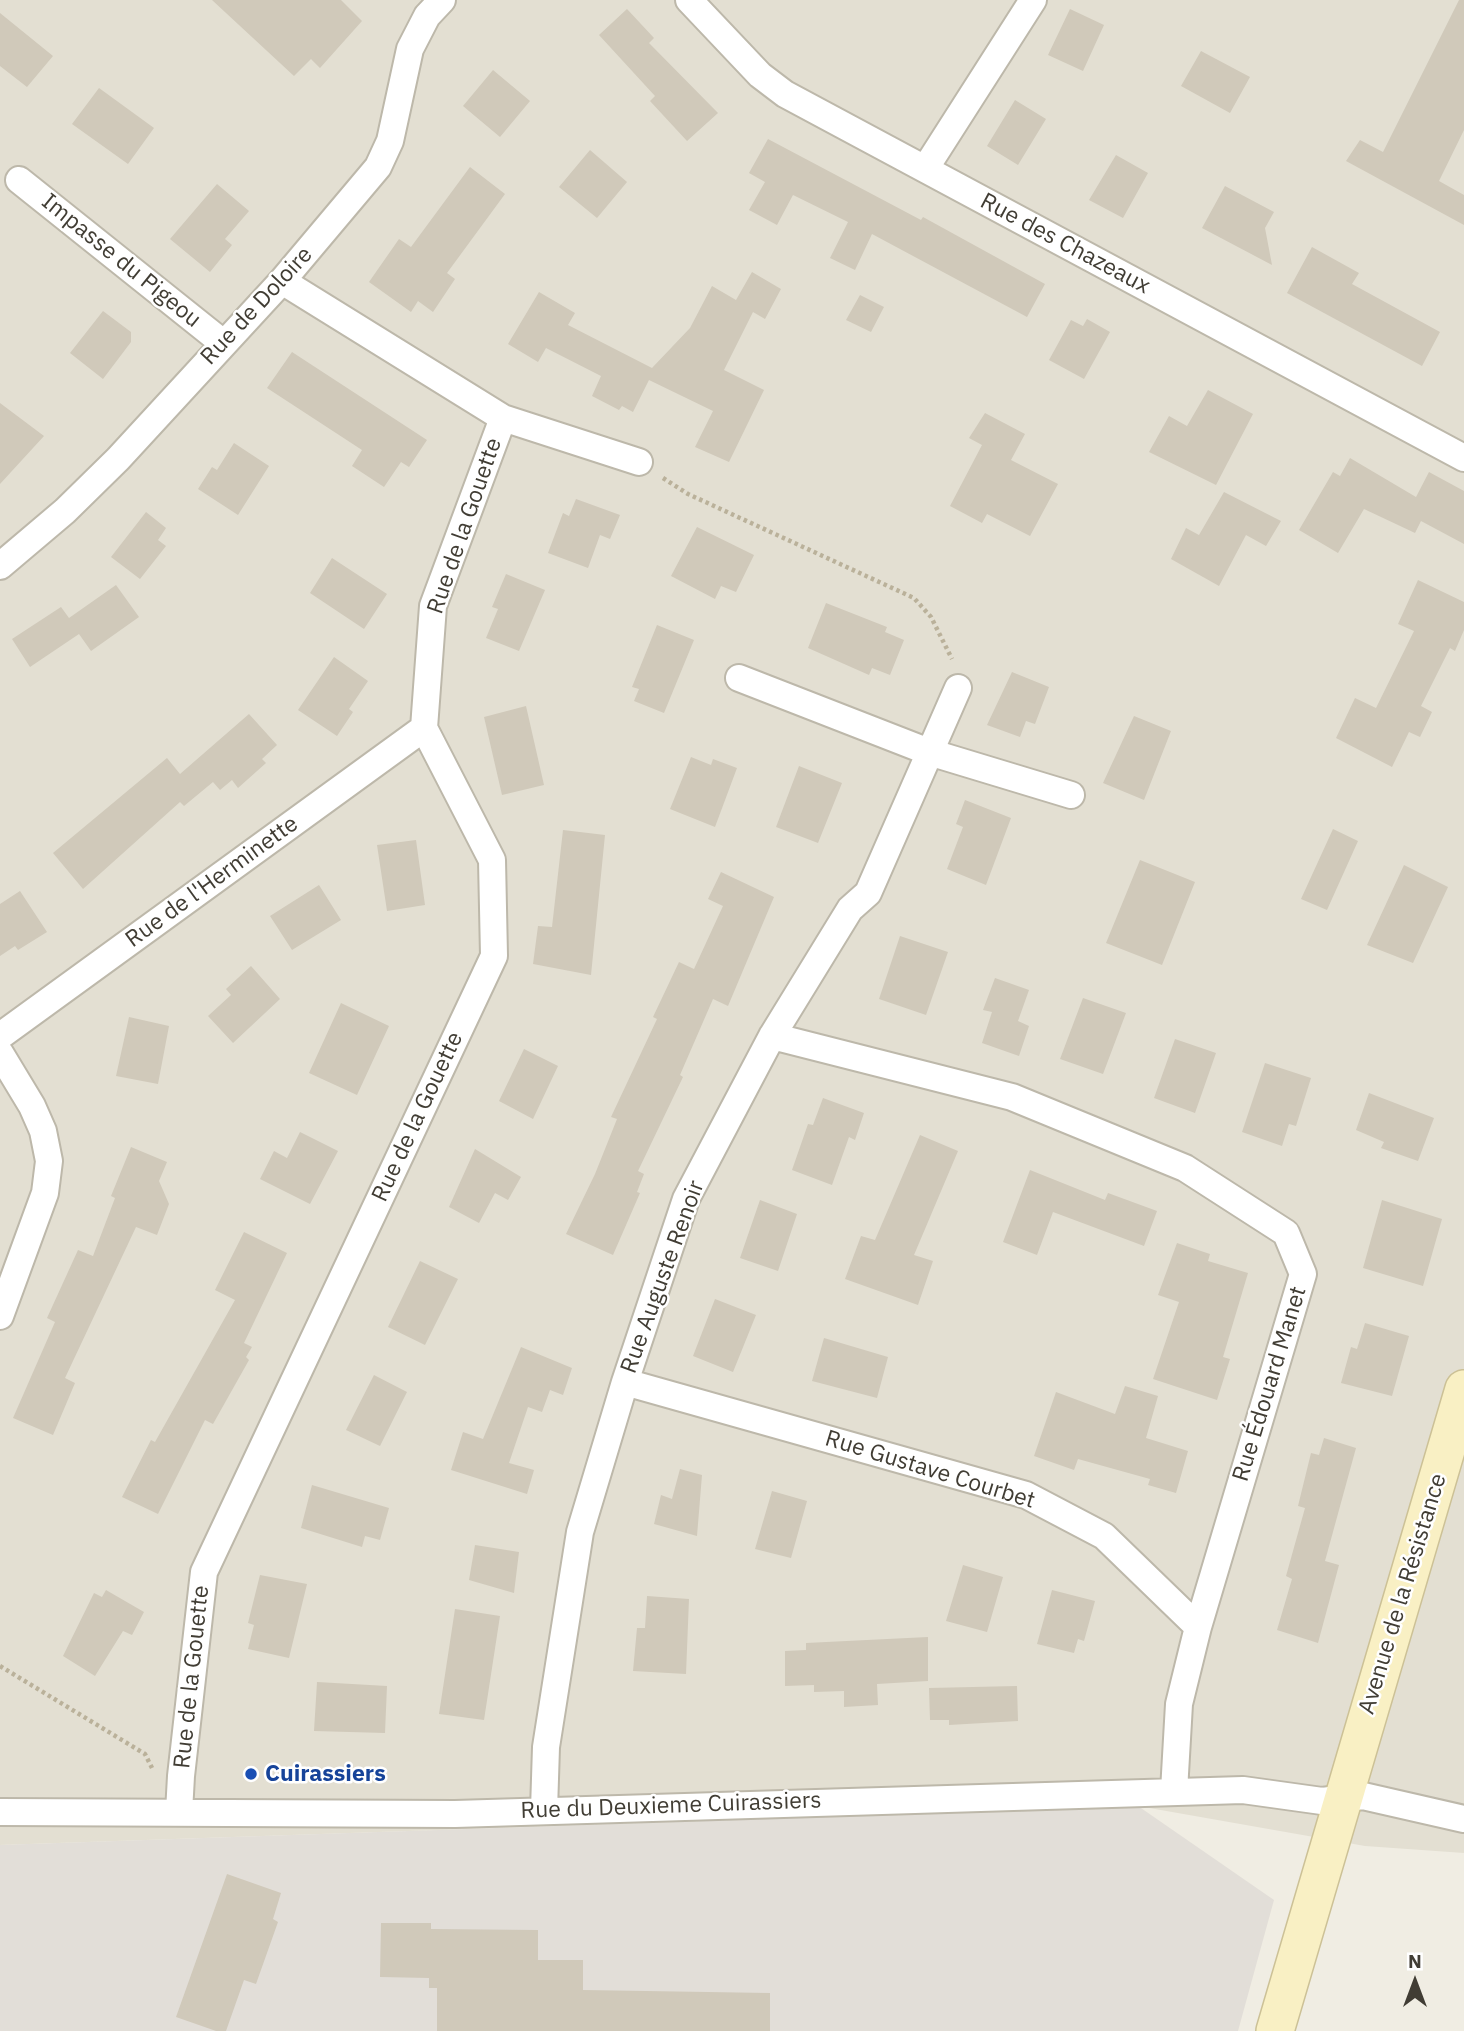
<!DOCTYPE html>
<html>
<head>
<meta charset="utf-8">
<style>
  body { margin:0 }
  #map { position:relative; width:1464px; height:2031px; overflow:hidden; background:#f0ede3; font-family:"IBM Plex Sans",sans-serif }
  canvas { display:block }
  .north { position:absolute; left:1380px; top:1947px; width:70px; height:70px; -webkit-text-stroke:5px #fff; paint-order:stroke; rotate:0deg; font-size:19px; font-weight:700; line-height:28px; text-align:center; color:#413d34 }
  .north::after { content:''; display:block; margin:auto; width:24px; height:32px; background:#413d34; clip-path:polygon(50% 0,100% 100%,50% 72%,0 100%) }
</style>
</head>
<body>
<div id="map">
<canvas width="1464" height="2031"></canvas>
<div class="north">N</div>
</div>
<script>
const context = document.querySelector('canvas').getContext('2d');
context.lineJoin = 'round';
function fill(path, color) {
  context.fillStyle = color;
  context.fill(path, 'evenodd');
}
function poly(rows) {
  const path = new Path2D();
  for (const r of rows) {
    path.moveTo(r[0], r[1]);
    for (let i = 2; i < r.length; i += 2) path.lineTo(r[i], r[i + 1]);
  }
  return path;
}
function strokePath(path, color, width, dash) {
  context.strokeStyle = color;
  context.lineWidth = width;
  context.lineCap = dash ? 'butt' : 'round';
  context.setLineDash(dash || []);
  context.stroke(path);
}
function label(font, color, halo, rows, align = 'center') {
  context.font = font + ' "IBM Plex Sans",sans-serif';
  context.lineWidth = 5;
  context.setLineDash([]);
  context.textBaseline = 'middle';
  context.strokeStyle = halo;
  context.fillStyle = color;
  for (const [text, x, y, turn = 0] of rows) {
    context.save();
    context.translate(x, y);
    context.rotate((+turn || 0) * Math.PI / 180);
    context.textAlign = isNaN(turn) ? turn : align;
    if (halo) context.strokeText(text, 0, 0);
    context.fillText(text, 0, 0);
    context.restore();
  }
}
const residential = poly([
  [0,0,1464,0,1464,1853,1365,1846,1138,1806,0,1845]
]);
const industrial = poly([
  [1138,1806,1274,1900,1238,2031,0,2031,0,1845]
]);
const building = poly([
  [212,0,341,0,362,21,320,68,311,59,294,76],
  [1459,0,1464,0,1464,130,1439,181,1464,195,1464,225,1346,161,1360,140,1383,152],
  [627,9,654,38,649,43,718,113,687,141,650,101,655,96,599,35],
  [1070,9,1104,25,1083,71,1048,55],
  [0,13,53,56,27,87,0,66],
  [1201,51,1250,77,1230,113,1181,86],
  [493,70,530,101,500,137,463,106],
  [99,88,154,128,128,164,72,124],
  [1015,100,1046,119,1018,165,987,146],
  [768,139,921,220,923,217,1045,284,1027,317,872,234,855,270,830,258,848,222,793,195,777,225,749,210,765,182,749,173],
  [590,150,627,182,597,218,559,187],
  [1116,155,1148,173,1123,218,1089,200],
  [470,167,505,194,447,273,455,279,433,312,418,301,411,312,369,282,399,239,411,247],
  [217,184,249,211,225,239,232,245,210,272,170,239],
  [1225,186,1274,212,1265,228,1272,265,1202,228],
  [1312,247,1359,273,1352,284,1440,332,1422,366,1287,293],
  [752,272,781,289,765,319,753,312,724,370,764,390,729,462,695,447,713,411,649,380,633,412,622,406,619,410,592,396,601,376,546,348,538,362,508,344,539,292,575,313,568,325,652,368,690,328,712,286,736,300],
  [860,295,884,307,871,332,846,320],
  [103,311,131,332,131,342,103,379,70,353],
  [1087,319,1110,332,1084,379,1049,360,1071,320,1083,326],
  [292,352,427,440,409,467,401,462,384,487,352,466,362,450,267,388],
  [1208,390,1253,414,1216,485,1149,452,1169,416,1187,426],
  [0,403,44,436,0,484],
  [985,413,1025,434,1011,460,1058,484,1030,536,987,514,982,523,950,506,982,445,969,438],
  [234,443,269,466,238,515,198,489,212,467,217,470],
  [1350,458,1416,497,1429,472,1464,491,1464,544,1421,521,1415,533,1364,509,1338,553,1299,530,1333,472,1340,476],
  [1224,492,1281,521,1266,546,1246,535,1219,586,1171,559,1186,528,1199,535],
  [576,499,620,515,610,539,600,535,588,568,548,553,563,513,569,516],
  [146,512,166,528,158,540,166,546,140,579,111,557],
  [697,527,754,555,736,592,721,586,715,599,671,576],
  [332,558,387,594,364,629,310,593],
  [506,574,545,590,519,651,486,638,498,609,492,607],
  [1418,580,1464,602,1464,630,1455,651,1450,648,1421,706,1432,712,1420,737,1409,732,1392,767,1336,738,1355,698,1376,708,1414,631,1398,624],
  [116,585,139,617,91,651,79,634,30,667,12,639,61,607,69,618],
  [826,603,887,627,885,632,904,640,890,675,872,668,869,675,808,648],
  [657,625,694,640,664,713,634,701,639,689,632,687],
  [334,657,368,681,349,709,353,712,337,736,298,710],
  [1012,672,1049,687,1035,724,1026,721,1020,737,987,725],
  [526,706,544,785,502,795,484,717],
  [249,714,277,745,262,759,266,763,238,788,232,780,220,790,213,782,184,806,180,802,83,889,53,853,167,758,180,774],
  [1134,716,1171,731,1144,800,1103,783],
  [691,757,711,765,713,759,737,768,715,827,670,809],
  [799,766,842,783,818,843,776,827],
  [965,800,1011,818,986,885,947,869,963,827,956,824],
  [1333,829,1358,841,1327,910,1301,899],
  [563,830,605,835,591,975,533,964,538,926,552,927],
  [416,840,425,905,387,911,377,845],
  [1140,860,1195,882,1162,965,1106,943],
  [1404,865,1448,887,1413,963,1367,945],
  [721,872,774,897,728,1006,713,999,680,1075,683,1077,638,1171,644,1174,637,1192,640,1193,613,1255,566,1234,595,1174,617,1119,611,1117,657,1019,653,1017,679,962,694,969,723,906,708,899],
  [319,885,341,920,292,950,270,916],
  [20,891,47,932,18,950,15,946,0,956,0,904],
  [900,936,948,952,926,1015,879,999],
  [251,966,280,999,233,1043,208,1016,231,995,226,989],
  [995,978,1029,990,1018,1021,1029,1026,1019,1056,982,1043,992,1012,983,1010],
  [1083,998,1126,1013,1103,1074,1060,1059],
  [341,1003,389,1026,357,1095,309,1073],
  [129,1017,169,1026,158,1084,116,1076],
  [1175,1039,1216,1053,1195,1113,1154,1098],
  [524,1049,558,1066,533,1119,499,1101],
  [1265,1063,1311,1078,1296,1126,1289,1124,1282,1146,1242,1132],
  [1369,1093,1434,1118,1418,1161,1381,1148,1384,1142,1356,1130],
  [823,1098,864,1113,855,1140,849,1137,832,1185,792,1170,808,1124,813,1125],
  [300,1132,338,1151,310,1204,260,1179,274,1151,287,1158],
  [920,1135,958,1151,914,1255,933,1261,918,1305,845,1279,861,1236,875,1240],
  [131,1147,167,1162,159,1181,169,1204,157,1235,136,1227,65,1378,75,1383,53,1435,13,1418,55,1322,47,1318,78,1250,93,1256,115,1198,111,1196],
  [475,1149,521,1177,508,1200,495,1193,479,1223,449,1207],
  [1030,1170,1105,1200,1108,1193,1157,1211,1144,1246,1053,1212,1037,1255,1003,1242],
  [760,1200,797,1214,778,1271,740,1258],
  [1382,1200,1442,1219,1423,1286,1363,1268],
  [244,1232,287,1253,244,1343,252,1347,246,1357,249,1360,213,1424,205,1420,158,1514,122,1497,151,1440,155,1442,235,1300,215,1290],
  [1177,1243,1210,1254,1208,1261,1248,1273,1223,1357,1230,1359,1217,1400,1153,1379,1179,1302,1158,1295],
  [420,1261,458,1279,425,1345,388,1327],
  [715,1299,756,1315,733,1372,693,1356],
  [1365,1323,1409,1336,1392,1396,1341,1383,1351,1347,1357,1349],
  [824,1338,888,1357,877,1398,812,1381],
  [521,1347,572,1368,563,1395,550,1390,542,1412,528,1407,509,1463,534,1470,527,1494,451,1470,463,1432,483,1439],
  [374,1375,407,1392,380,1446,346,1430],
  [1125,1386,1158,1396,1146,1438,1188,1451,1176,1493,1148,1485,1150,1479,1078,1459,1074,1470,1034,1456,1056,1392,1115,1414],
  [1324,1438,1356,1448,1325,1561,1339,1565,1318,1643,1277,1630,1292,1579,1286,1576,1305,1508,1298,1506,1311,1453,1319,1455],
  [680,1469,702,1475,697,1536,654,1524,661,1495,672,1499],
  [312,1485,389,1508,380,1540,365,1536,362,1547,301,1528],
  [772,1491,807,1501,791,1558,755,1549],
  [475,1545,519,1552,514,1593,469,1580],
  [963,1565,1003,1577,987,1632,946,1621],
  [260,1575,307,1584,289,1658,248,1649,254,1625,248,1623],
  [106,1590,144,1612,132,1635,123,1631,95,1676,63,1656,94,1593,102,1597],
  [1052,1590,1095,1601,1084,1641,1078,1639,1074,1653,1037,1644],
  [647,1596,689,1599,686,1674,633,1671,637,1628,645,1628],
  [455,1609,500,1616,484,1720,439,1714],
  [928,1637,928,1681,877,1684,878,1705,844,1707,844,1691,814,1692,814,1685,785,1686,785,1651,806,1650,806,1643],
  [317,1682,387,1686,385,1733,314,1731],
  [1017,1686,1018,1721,949,1725,949,1720,930,1720,929,1688],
  [227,1874,281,1893,273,1919,278,1922,256,1984,244,1980,226,2031,216,2031,176,2017],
  [381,1923,431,1923,431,1929,538,1930,538,1960,583,1960,583,1990,770,1993,770,2031,437,2031,437,1988,429,1988,429,1978,380,1977]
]);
const path = poly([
  [663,478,688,494,914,598,931,617,952,659],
  [0,1666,145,1754,152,1768]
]);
const minor = poly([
  [689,0,760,75,785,94,1464,458],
  [925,169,1033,0],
  [19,180,223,343],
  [282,281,503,418,639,462],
  [0,566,65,511,118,459,282,281,378,167,390,141,410,49,427,16,442,0],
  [739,678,929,752,1071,795],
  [0,1036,424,728],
  [772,1036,1012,1097,1185,1168,1286,1233,1303,1274,1198,1627,1179,1704,1174,1791],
  [0,1053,32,1106,43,1131,49,1161,45,1193,0,1316],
  [625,1382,1026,1495,1104,1536,1198,1627],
  [544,1810,546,1747,580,1532,625,1382,686,1199,772,1036,850,909,868,893,958,688],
  [0,1812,455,1814,1243,1790,1322,1801,1363,1796,1464,1819],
  [179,1812,181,1776,204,1572,494,956,492,860,424,728,433,606,503,418]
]);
const secondary = poly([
  [1275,2031,1464,1389]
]);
const markers = [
  [251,1774,7,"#1a4fb4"]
];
const streetNames = [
  ["Rue des Chazeaux",1065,244,28],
  ["Impasse du Pigeou",121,261,39],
  ["Rue de Doloire",257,306,-47],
  ["Rue de la Gouette",465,526,-71],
  ["Rue de l'Herminette",212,882,-36],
  ["Rue de la Gouette",418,1117,-65],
  ["Rue Auguste Renoir",663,1277,-70],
  ["Rue Édouard Manet",1270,1384,-73],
  ["Rue Gustave Courbet",930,1470,17],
  ["Avenue de la Résistance",1403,1594,-73],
  ["Rue de la Gouette",192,1677,-84],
  ["Rue du Deuxieme Cuirassiers",671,1806,-2]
];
const transitNames = [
  ["Cuirassiers",265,1774]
];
fill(residential, '#e3dfd2');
fill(industrial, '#e2ded8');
fill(building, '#d0c9ba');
strokePath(minor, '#bdb8aa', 30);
strokePath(secondary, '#ccc196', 40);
strokePath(path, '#bab19a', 4.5, [3.5, 3.5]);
strokePath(minor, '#fff', 26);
strokePath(secondary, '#f9f0c4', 37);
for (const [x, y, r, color] of markers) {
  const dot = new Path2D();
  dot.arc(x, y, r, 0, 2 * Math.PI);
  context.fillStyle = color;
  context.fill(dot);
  strokePath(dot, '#fff', 2.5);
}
label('23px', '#413d34', '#fff', streetNames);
label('bold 23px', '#164399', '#fff', transitNames, 'left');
</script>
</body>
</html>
